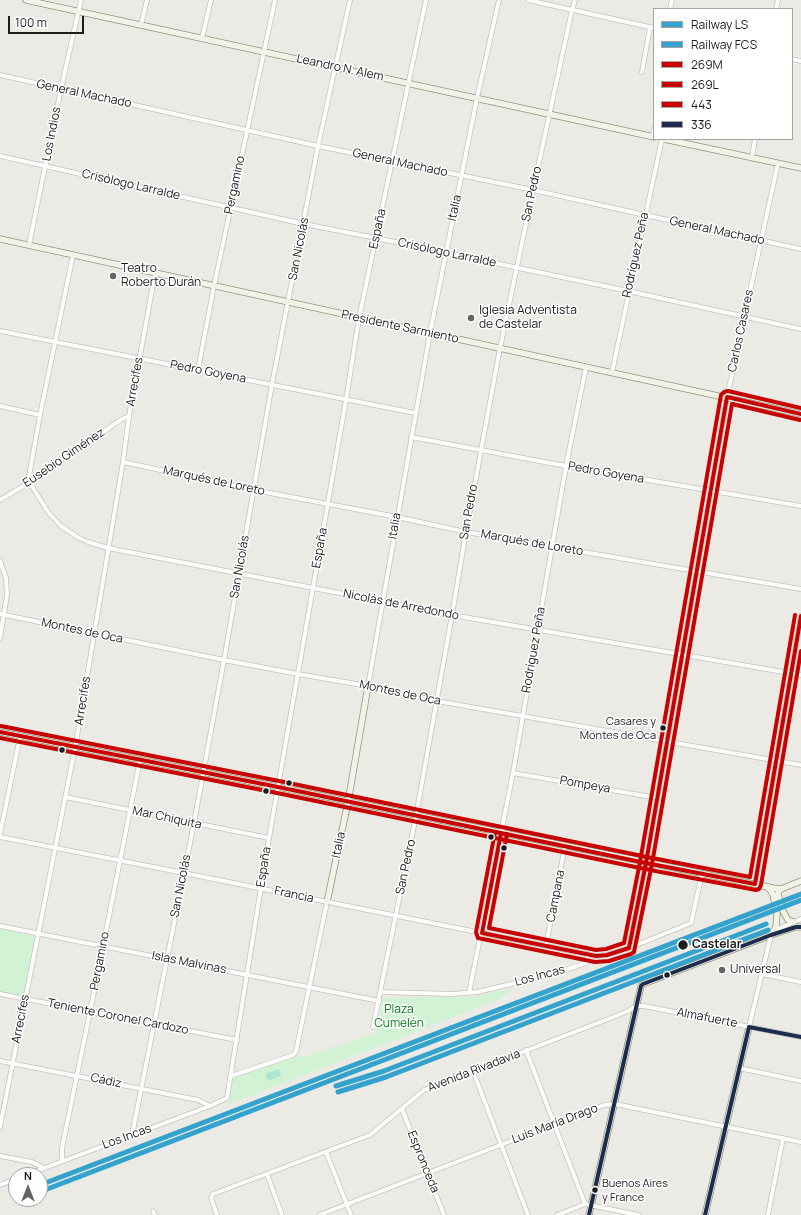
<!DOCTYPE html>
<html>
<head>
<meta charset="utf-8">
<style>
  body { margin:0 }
  #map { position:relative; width:801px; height:1215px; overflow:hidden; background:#ebeae4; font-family:Manrope,sans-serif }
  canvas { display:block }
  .legend { position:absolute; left:653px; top:8px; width:140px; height:132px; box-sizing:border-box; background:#fff; border:1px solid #a4a4a4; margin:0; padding:5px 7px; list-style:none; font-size:12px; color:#1c1c1c }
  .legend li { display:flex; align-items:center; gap:8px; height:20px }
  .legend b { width:20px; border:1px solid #a4a4a4 }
  .north { position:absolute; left:8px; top:1167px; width:40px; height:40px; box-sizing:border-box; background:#fff; border:1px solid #a4a4a4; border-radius:50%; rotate:0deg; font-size:11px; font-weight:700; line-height:16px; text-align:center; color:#1c1c1c }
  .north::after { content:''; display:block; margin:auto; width:14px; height:18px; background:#646462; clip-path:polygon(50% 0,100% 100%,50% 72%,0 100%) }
  .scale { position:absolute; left:8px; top:16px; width:76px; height:18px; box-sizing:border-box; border:2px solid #1c1c1c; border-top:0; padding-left:5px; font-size:12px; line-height:14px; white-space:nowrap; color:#1c1c1c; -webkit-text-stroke:3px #fff; paint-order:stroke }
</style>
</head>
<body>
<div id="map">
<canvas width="801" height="1215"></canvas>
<ul class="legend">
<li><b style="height:5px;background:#33a3ce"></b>Railway LS</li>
<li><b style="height:5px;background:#33a3ce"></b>Railway FCS</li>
<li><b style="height:5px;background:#c70201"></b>269M</li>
<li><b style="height:5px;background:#c70201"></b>269L</li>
<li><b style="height:5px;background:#c70201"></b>443</li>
<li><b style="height:5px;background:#1d2b4f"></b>336</li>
</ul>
<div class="north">N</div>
<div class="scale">100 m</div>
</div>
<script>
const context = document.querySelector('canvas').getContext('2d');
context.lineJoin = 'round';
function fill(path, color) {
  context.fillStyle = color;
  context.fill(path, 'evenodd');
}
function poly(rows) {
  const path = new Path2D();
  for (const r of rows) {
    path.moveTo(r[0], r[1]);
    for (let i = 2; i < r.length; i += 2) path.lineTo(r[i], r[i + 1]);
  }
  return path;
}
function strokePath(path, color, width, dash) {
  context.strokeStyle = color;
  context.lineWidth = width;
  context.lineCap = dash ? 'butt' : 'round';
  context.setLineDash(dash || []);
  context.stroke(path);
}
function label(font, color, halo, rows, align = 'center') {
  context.font = font + ' Manrope,sans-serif';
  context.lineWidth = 3;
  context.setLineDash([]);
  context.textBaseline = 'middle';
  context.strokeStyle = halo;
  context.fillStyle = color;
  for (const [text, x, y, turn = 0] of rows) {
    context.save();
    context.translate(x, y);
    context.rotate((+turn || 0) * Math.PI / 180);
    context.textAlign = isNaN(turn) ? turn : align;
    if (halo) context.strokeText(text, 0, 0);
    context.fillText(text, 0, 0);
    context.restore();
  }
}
const park = poly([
  [0,929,35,936,23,997,0,992],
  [512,989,500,999,227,1105,230,1098,234,1078,300,1055,303,1058,338,1045,339,1046,376,1033,383,998,472,997]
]);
const pitch = poly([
  [279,1069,281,1076,268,1081,265,1074]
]);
const street = poly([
  [528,0,654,28],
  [670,9,672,0],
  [776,9,778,0],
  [141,25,147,0],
  [202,38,211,0],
  [792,59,801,61],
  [642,72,650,27],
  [0,75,318,146,533,190,645,215,801,249],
  [653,137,654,129],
  [0,156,304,224,376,238,628,291,801,329],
  [752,157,755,139],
  [29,245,61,89,81,0],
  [73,255,40,415,29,476,33,488,48,512,61,526,79,538,88,542,108,548,452,615,801,675],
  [0,331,415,413],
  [198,370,214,286,275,0],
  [612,372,662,139],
  [0,406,40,415],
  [411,437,566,466,801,506],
  [123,462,254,490,397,517,466,532,801,589],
  [0,500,30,482,122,419,129,416],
  [0,561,6,578,7,595,0,638],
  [0,614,224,660,298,674,368,686,437,701,801,765],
  [368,686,430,333,477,98,499,0],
  [513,773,657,798],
  [65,797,269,838],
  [0,834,20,737],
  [0,837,184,873,596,956,607,955,629,948,691,923,702,874],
  [755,884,801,616],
  [0,926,379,1001],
  [546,946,565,846],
  [629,948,646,863,727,397,778,163],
  [762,974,801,982],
  [381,992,452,994,477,992,550,975,586,963,588,955],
  [469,993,513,773,566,466,586,367],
  [0,994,237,1040],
  [373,1027,416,816,452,615,466,532,500,348,533,190,572,10,575,0],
  [749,1027,771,935,780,928,801,919],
  [526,1050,585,1204],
  [0,1061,198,1100,210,1106],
  [739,1068,801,1081],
  [473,1071,528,1215],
  [231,1076,293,1055,296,1051,327,902],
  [402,1109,444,1215],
  [0,1127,75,748,123,462,129,416,155,274],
  [132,1135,194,823,224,660,272,384,318,146,350,0],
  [326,1152,351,1215],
  [0,1156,32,1162,44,1168],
  [62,1161,62,1148,90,1012,140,760],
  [267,1174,282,1215],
  [26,1175,210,1106,227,1098,269,838,346,400,359,318,426,0],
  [0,1185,16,1179],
  [153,1211,155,1215],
  [217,1215,211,1198,213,1194,370,1135,424,1090,616,1016,628,1011,636,1006,644,1006,801,1037],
  [319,1215,604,1105,615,1104,801,1142],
  [557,1215,585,1204,638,1215],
  [768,1215,783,1138]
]);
const secondary = poly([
  [26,0,654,137],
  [664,139,801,168],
  [0,239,801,414],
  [0,732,278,787,773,888,781,889,801,881],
  [767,887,771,891,773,895,777,914,776,927,771,935],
  [781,889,778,892,778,894,783,911,788,920,794,922],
  [327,902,348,802,368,686],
  [589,1215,641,986,643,984,771,935,796,927,801,927],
  [705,1215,749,1027]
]);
const bus1 = poly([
  [0,732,278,787,646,863,755,884,801,616],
  [501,833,482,933,596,956,607,955,629,948,646,863,727,397,801,414]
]);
const bus2 = poly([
  [0,738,277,793,645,869,756,890,759,889,761,885,801,651],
  [495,832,476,932,478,938,595,962,609,961,631,954,634,952,652,864,732,404,800,420]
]);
const bus3 = poly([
  [1,726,279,781,647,857,750,877,795,615],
  [507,834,489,928,596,950,606,949,624,943,640,862,721,395,724,392,728,391,801,408]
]);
const bus4 = poly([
  [589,1215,641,986,643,984,771,935,796,927,801,927],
  [705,1215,749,1027,801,1037]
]);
const rail1 = poly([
  [336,1086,384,1071,766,924],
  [40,1185,801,894]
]);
const rail2 = poly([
  [338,1092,386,1077,768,930],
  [42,1191,801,900]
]);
const markers = [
  [113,276,4,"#646462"],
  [471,318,4,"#646462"],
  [663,728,3.5,"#1c1c1c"],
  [62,750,3.5,"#1c1c1c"],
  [289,783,3.5,"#1c1c1c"],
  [266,791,3.5,"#1c1c1c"],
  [491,837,3.5,"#1c1c1c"],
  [504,848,3.5,"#1c1c1c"],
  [683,945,5.5,"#1c1c1c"],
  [722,970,4,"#646462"],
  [667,975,3.5,"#1c1c1c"],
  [595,1190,3.5,"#1c1c1c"]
];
const busNames = [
  ["Casares y",656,722],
  ["Montes de Oca",656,736],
  ["Buenos Aires",602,1184,"left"],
  ["y France",602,1198,"left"]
];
const streetNames = [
  ["Leandro N. Alem",340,68,12],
  ["General Machado",84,94,12],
  ["Los Indios",52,134,-79],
  ["General Machado",400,163,12],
  ["Crisólogo Larralde",131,185,13],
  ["Pergamino",235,185,-78],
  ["San Pedro",532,194,-78],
  ["Italia",455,208,-78],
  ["España",378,229,-78],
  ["General Machado",717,231,12],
  ["San Nicolás",299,249,-79],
  ["Crisólogo Larralde",447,253,12],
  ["Rodríguez Peña",636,255,-78],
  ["Presidente Sarmiento",400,327,12],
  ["Carlos Casares",741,331,-78],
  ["Pedro Goyena",208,372,11],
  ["Arrecifes",135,382,-80],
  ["Eusebio Giménez",64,458,-34],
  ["Pedro Goyena",606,473,10],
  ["Marqués de Loreto",214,481,12],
  ["San Pedro",469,512,-80],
  ["Italia",395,526,-80],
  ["Marqués de Loreto",532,543,10],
  ["España",320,548,-80],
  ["San Nicolás",240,567,-80],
  ["Nicolás de Arredondo",401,605,11],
  ["Montes de Oca",82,631,12],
  ["Rodríguez Peña",534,650,-80],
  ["Montes de Oca",400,693,12],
  ["Arrecifes",83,701,-81],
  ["Pompeya",585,785,10],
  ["Mar Chiquita",167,818,12],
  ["Italia",339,845,-78],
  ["España",264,867,-81],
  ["San Pedro",406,867,-78],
  ["San Nicolás",181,886,-79],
  ["Francia",294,895,12],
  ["Campana",556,896,-79],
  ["Pergamino",100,961,-79],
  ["Islas Malvinas",189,963,11],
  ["Los Incas",540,976,-15],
  ["Teniente Coronel Cardozo",118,1017,11],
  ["Almafuerte",707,1018,11],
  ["Arrecifes",21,1019,-79],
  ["Avenida Rivadavia",474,1071,-21],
  ["Cádiz",106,1081,12],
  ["Luis María Drago",555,1124,-21],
  ["Los Incas",127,1137,-20],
  ["Espronceda",423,1162,68]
];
const poiNames = [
  ["Teatro",121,269],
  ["Roberto Durán",121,283],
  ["Iglesia Adventista",479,311],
  ["de Castelar",479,325],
  ["Universal",730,970]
];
const stopNames = [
  ["Castelar",692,945]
];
const parkNames = [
  ["Plaza",399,1010],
  ["Cumelén",399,1024]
];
fill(park, '#d1f3d4');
fill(pitch, '#aee4d2');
strokePath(street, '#c3c3c0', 5.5);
strokePath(secondary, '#90957c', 7);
strokePath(street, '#fcfcfb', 4);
strokePath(secondary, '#f1f2e8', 5.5);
strokePath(bus1, '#c70201', 4);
strokePath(bus2, '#c70201', 4);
strokePath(bus3, '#c70201', 4);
strokePath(bus4, '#1d2b4f', 4);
strokePath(rail1, '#33a3ce', 5);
strokePath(rail2, '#33a3ce', 5);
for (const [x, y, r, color] of markers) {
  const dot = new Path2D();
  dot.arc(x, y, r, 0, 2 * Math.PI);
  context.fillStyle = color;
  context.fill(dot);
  strokePath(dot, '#fff', 1.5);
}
label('11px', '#1c1c1c', '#fff', busNames, 'right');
label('12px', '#1c1c1c', '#fff', streetNames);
label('12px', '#1c1c1c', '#fff', poiNames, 'left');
label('bold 12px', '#1c1c1c', '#fff', stopNames, 'left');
label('12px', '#097b1e', '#fff', parkNames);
</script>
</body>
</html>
